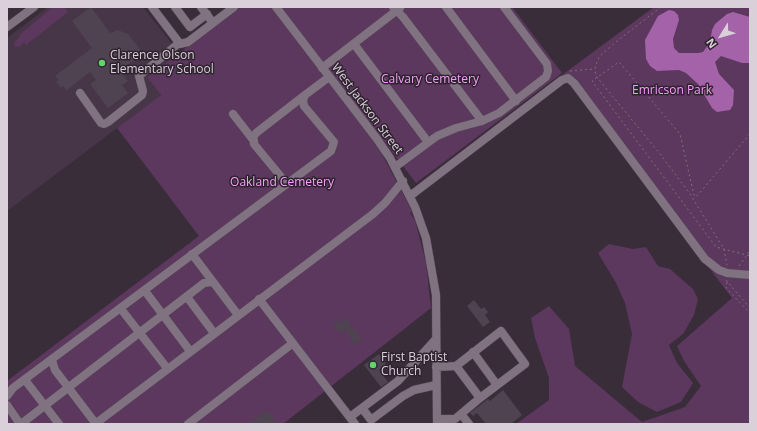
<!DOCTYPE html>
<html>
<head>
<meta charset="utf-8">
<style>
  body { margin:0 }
  #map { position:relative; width:757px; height:431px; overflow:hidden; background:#3a2d3a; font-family:"Open Sans",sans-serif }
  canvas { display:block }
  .frame { position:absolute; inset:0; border:8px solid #d9d0d9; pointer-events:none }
  .north { position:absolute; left:701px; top:16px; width:40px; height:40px; -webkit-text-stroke:3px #302330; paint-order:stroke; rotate:233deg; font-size:11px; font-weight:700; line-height:16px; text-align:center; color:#d9d0d9 }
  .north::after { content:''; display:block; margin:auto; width:14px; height:18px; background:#d9d0d9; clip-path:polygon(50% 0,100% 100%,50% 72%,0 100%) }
</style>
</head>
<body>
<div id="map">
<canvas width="757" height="431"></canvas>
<div class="frame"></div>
<div class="north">N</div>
</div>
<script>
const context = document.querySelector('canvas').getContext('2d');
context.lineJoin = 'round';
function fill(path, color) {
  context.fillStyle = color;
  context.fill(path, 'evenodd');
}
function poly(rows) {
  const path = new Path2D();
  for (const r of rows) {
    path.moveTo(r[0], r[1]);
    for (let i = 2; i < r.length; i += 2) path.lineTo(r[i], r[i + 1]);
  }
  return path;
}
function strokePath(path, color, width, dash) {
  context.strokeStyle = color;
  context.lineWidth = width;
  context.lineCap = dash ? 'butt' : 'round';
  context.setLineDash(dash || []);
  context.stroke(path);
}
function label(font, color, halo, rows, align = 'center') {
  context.font = font + ' "Open Sans",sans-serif';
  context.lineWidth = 3;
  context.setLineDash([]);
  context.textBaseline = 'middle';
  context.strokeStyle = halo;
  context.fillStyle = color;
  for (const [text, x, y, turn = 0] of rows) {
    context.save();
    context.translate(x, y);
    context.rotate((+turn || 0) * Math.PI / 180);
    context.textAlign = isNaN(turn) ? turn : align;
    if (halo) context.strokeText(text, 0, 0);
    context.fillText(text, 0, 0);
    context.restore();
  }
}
const built = poly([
  [48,7,143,7,179,53,147,77,161,95,7,211,7,38]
]);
const green = poly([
  [53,7,64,7,68,12,26,45,24,42,19,47,14,46,15,41,20,37,19,35],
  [240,7,272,7,375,141,412,211,410,213,415,220,426,263,431,308,283,424,7,424,7,381,199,236,117,128,161,95,147,77],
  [280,7,512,7,562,73,416,183],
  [654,7,750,7,750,424,516,424,549,400,549,378,535,338,531,318,549,306,569,329,575,366,642,422,685,407,701,386,684,361,677,346,732,298,562,75],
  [609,244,633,249,646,247,658,266,670,269,693,289,698,299,694,315,683,334,669,345,677,363,693,383,681,402,657,412,638,402,622,387,632,334,625,303,616,283,598,253]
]);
const water = poly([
  [669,10,674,11,678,15,679,20,673,39,674,48,679,53,698,53,703,52,710,42,712,30,715,24,727,14,733,12,750,17,750,63,742,63,721,56,715,62,719,74,734,90,733,105,730,110,717,112,712,108,698,84,686,73,679,70,657,71,650,66,646,59,645,40,658,16]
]);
const building = poly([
  [91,7,110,33,118,30,128,34,143,53,120,71,128,81,122,85,128,93,108,108,90,84,96,80,90,72,67,90,63,86,61,88,56,82,59,80,55,76,92,48,72,21],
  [474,300,481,309,484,307,488,312,485,315,490,322,483,327,467,306],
  [346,318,362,339,360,342,353,344,350,337,345,330,340,334,332,324,337,320,339,323],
  [379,354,386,364,379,370,388,382,381,387,364,365],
  [503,390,522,415,511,424,486,424,477,413,473,416,470,413,488,399,490,401],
  [267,410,278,424,248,424]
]);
const path = poly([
  [661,7,617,41,599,57,595,68,596,76,660,154,690,194,724,249,727,265],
  [570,71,594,69],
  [750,134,696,197,694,195,680,134,619,62,592,81,716,247,750,256],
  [739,266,750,251],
  [726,280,750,308],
  [727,282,726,288,750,313]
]);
const minor = poly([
  [152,7,180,44,188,42,234,7],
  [175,7,190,27,207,14],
  [201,7,210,19],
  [276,7,377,139,390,158,415,207,426,238,436,295,437,424],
  [393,7,403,17,482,121],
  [446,7,516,101],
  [7,27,34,7],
  [354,44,428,142],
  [322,68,400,8],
  [80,93,101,123,104,124,108,122,142,95,143,91,139,76,179,43],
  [233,114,254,141],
  [395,167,437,136,456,128,482,121,499,113,546,77,548,71,547,64,504,7],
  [287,184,254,144,253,138,256,133,305,95],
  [410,196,562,80,568,78,574,83,705,259,719,270,727,273,750,275],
  [192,254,238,315],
  [145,291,190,351],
  [187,297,214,333],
  [259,299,355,424],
  [121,309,167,368],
  [473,352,497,385],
  [52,360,55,370,96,424],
  [456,366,501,331,525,364,480,398],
  [436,367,456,366,480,398,455,419,437,419],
  [25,380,59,424],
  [7,396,13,388,331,151,334,142,304,106,303,100,305,95,329,77],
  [7,405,20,424],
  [362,408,371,420,403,396,414,390,436,385],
  [461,414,469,424],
  [350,417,398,381,436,339],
  [21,424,204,283,213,282],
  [95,424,373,214,385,203,403,181],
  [188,424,293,343]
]);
const markers = [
  [102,63,4,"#61d46a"],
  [373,365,4,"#61d46a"]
];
const poiNames = [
  ["Clarence Olson",110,56],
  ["Elementary School",110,70],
  ["First Baptist",381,358],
  ["Church",381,372]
];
const parkNames = [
  ["Calvary Cemetery",430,80],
  ["Emricson Park",672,91],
  ["Oakland Cemetery",282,183]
];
const streetNames = [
  ["West Jackson Street",367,109,53]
];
fill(built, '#473548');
fill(green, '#5c375e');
fill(water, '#a463a8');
fill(building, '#504351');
strokePath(minor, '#554955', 9);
strokePath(path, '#7c717c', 1, [2, 3]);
strokePath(minor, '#817281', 8);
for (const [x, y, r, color] of markers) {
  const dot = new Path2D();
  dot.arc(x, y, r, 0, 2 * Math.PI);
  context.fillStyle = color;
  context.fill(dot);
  strokePath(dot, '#302330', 1.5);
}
label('12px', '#d9d0d9', '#302330', poiNames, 'left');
label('12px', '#f69ffb', '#302330', parkNames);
label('12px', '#d9d0d9', '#302330', streetNames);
</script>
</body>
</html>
